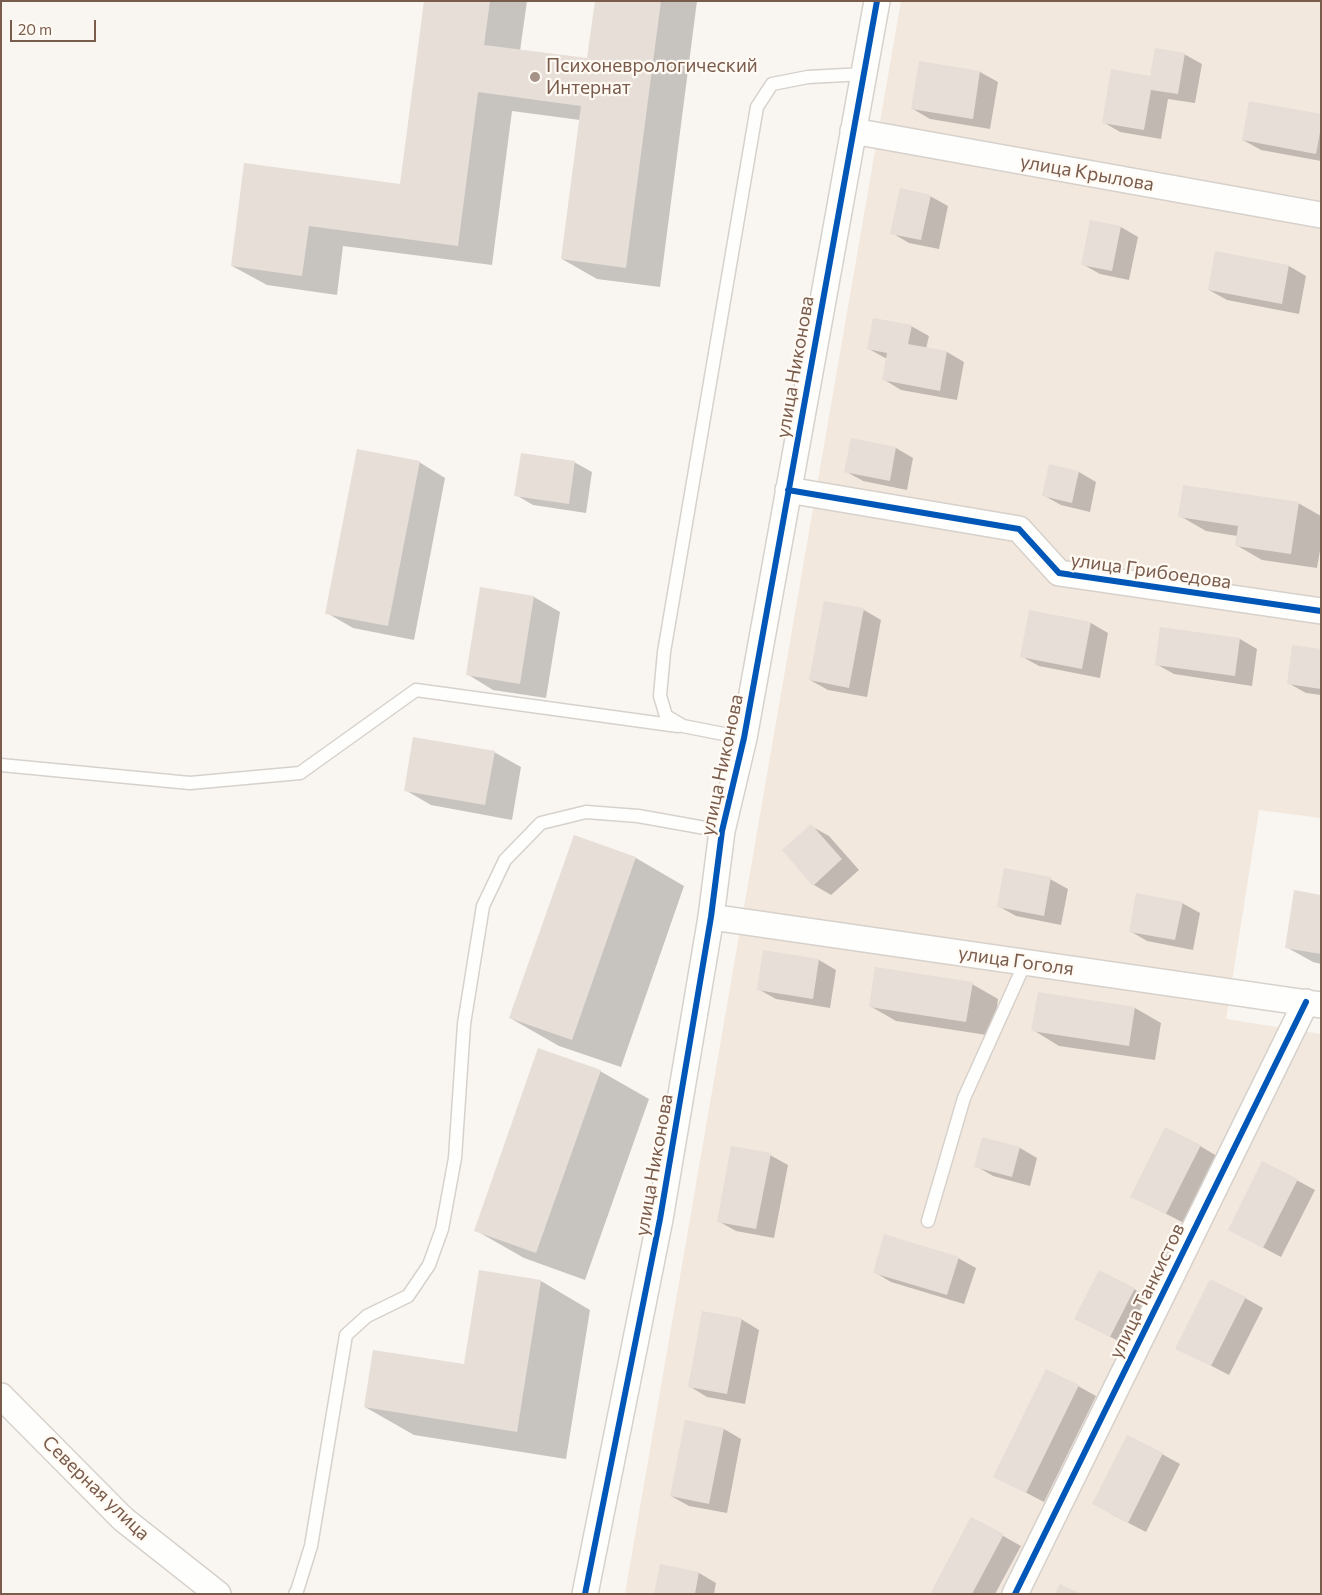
<!DOCTYPE html>
<html>
<head>
<meta charset="utf-8">
<style>
  body { margin:0 }
  #map { position:relative; width:1322px; height:1595px; overflow:hidden; background:#f9f5f0; font-family:Commissioner,sans-serif }
  canvas { display:block }
  .frame { position:absolute; inset:0; border:2px solid #7a5c4d; pointer-events:none }
  .scale { position:absolute; left:10px; top:20px; width:86px; height:22px; box-sizing:border-box; border:2px solid #7a5c4d; border-top:0; padding-left:6px; font-size:15px; line-height:18px; white-space:nowrap; color:#7a5c4d; -webkit-text-stroke:4px #fffaf3; paint-order:stroke }
</style>
</head>
<body>
<div id="map">
<canvas width="1322" height="1595"></canvas>
<div class="frame"></div>
<div class="scale">20 m</div>
</div>
<script>
const context = document.querySelector('canvas').getContext('2d');
context.lineJoin = 'round';
function fill(path, color) {
  context.fillStyle = color;
  context.fill(path, 'evenodd');
}
function poly(rows) {
  const path = new Path2D();
  for (const r of rows) {
    path.moveTo(r[0], r[1]);
    for (let i = 2; i < r.length; i += 2) path.lineTo(r[i], r[i + 1]);
  }
  return path;
}
function strokePath(path, color, width, dash) {
  context.strokeStyle = color;
  context.lineWidth = width;
  context.lineCap = dash ? 'butt' : 'round';
  context.setLineDash(dash || []);
  context.stroke(path);
}
function label(font, color, halo, rows, align = 'center') {
  context.font = font + ' Commissioner,sans-serif';
  context.lineWidth = 4.5;
  context.setLineDash([]);
  context.textBaseline = 'middle';
  context.strokeStyle = halo;
  context.fillStyle = color;
  for (const [text, x, y, turn = 0] of rows) {
    context.save();
    context.translate(x, y);
    context.rotate((+turn || 0) * Math.PI / 180);
    context.textAlign = isNaN(turn) ? turn : align;
    if (halo) context.strokeText(text, 0, 0);
    context.fillText(text, 0, 0);
    context.restore();
  }
}
const residential = poly([
  [901,1,1321,1,1321,818,1259,810,1226,1019,1321,1034,1321,1594,625,1594]
]);
const shadow = poly([
  [425,1,527,1,520,51,588,59,596,1,697,1,660,287,597,279,562,259,580,120,512,111,492,265,343,246,337,295,267,285,232,266,246,164,401,185],
  [1184,54,1202,64,1195,103,1168,99,1161,139,1120,132,1103,122,1151,77],
  [920,62,980,72,998,82,990,129,930,119,913,109],
  [1321,115,1321,161,1261,150,1243,140],
  [930,196,948,206,939,249,909,243,892,233],
  [1121,227,1138,237,1129,280,1100,274,1082,264],
  [1216,253,1289,266,1306,276,1299,314,1227,300,1209,290],
  [911,326,929,336,926,349,947,352,964,362,957,400,901,390,883,379,887,359,869,349],
  [896,448,913,458,907,490,863,481,845,471],
  [419,462,445,478,414,640,353,628,327,613],
  [574,462,592,472,586,513,533,505,516,495],
  [1050,465,1079,472,1096,482,1090,512,1061,505,1043,495],
  [1298,503,1321,516,1321,545,1317,568,1262,560,1236,545,1237,536,1206,531,1180,516],
  [481,588,534,597,560,612,546,698,493,690,467,674],
  [864,610,881,620,867,697,828,690,810,680],
  [1030,611,1091,623,1108,633,1100,678,1039,666,1021,656],
  [1240,639,1257,649,1252,686,1174,674,1156,664],
  [1321,651,1321,695,1306,693,1288,683],
  [494,752,521,767,512,820,431,805,405,790],
  [811,826,829,836,859,870,831,895,814,885],
  [636,858,684,886,621,1067,559,1046,510,1018],
  [1050,879,1068,889,1061,925,1016,916,998,906],
  [1321,896,1321,964,1313,962,1286,947],
  [1182,903,1200,913,1193,950,1147,941,1130,931],
  [819,960,836,970,830,1008,776,999,758,989],
  [972,984,998,999,993,1036,896,1021,870,1006],
  [1135,1008,1161,1023,1155,1060,1059,1046,1033,1030],
  [600,1071,649,1099,585,1280,524,1258,475,1230],
  [1200,1146,1217,1156,1184,1223,1131,1196],
  [1020,1148,1037,1158,1030,1186,993,1176,976,1166],
  [770,1155,788,1165,774,1238,736,1231,718,1221],
  [1263,1162,1315,1190,1281,1257,1247,1239],
  [958,1258,976,1268,964,1304,891,1282,874,1272],
  [541,1281,590,1310,566,1459,414,1435,365,1407,465,1366],
  [1134,1289,1151,1299,1128,1346,1076,1319],
  [1245,1298,1263,1308,1229,1375,1177,1348],
  [741,1319,759,1330,745,1404,707,1397,689,1386],
  [1078,1386,1096,1396,1044,1502,994,1476],
  [724,1429,741,1439,727,1513,689,1506,671,1496],
  [1162,1454,1180,1464,1146,1532,1111,1514],
  [971,1518,1021,1546,995,1594,931,1594],
  [661,1566,699,1573,716,1583,714,1594,656,1594]
]);
const building = poly([
  [424,1,490,1,484,45,587,58,595,1,661,1,626,268,561,259,581,106,478,92,458,246,309,226,302,276,231,266,244,163,400,184],
  [1155,48,1185,53,1178,94,1151,90,1144,130,1102,123,1111,69,1150,76],
  [919,61,980,71,973,119,911,109],
  [1249,101,1321,114,1321,127,1316,154,1242,140],
  [900,188,931,195,921,240,890,234],
  [1090,220,1121,226,1112,271,1081,265],
  [1215,251,1289,265,1282,304,1208,290],
  [873,318,912,325,908,344,947,351,940,391,882,380,887,353,867,349],
  [851,438,896,447,890,481,844,472],
  [357,449,420,461,388,626,325,614],
  [521,453,575,461,569,504,514,496],
  [1049,464,1079,471,1072,503,1042,496],
  [1183,485,1299,502,1291,554,1235,546,1238,526,1178,517],
  [480,587,534,596,520,684,466,675],
  [824,601,864,608,849,688,809,680],
  [1029,610,1091,622,1082,669,1020,657],
  [1160,627,1240,638,1235,676,1155,665],
  [1292,645,1321,649,1321,689,1287,684],
  [413,737,495,751,485,805,404,791],
  [811,824,842,859,813,886,782,850],
  [574,835,636,857,572,1040,509,1018],
  [1004,868,1051,877,1044,916,997,907],
  [1294,890,1321,895,1321,954,1285,948],
  [1136,893,1183,902,1175,940,1129,932],
  [763,950,819,959,813,999,757,990],
  [875,967,973,982,966,1022,869,1007],
  [1038,992,1135,1007,1129,1046,1031,1031],
  [538,1048,601,1070,536,1253,474,1231],
  [1165,1127,1201,1145,1166,1214,1130,1197],
  [982,1137,1020,1147,1012,1177,974,1167],
  [731,1146,771,1153,756,1229,717,1222],
  [1262,1161,1298,1179,1263,1248,1228,1230],
  [884,1234,959,1257,947,1295,873,1273],
  [479,1270,541,1280,517,1432,364,1407,373,1350,464,1364],
  [1099,1270,1135,1288,1110,1337,1074,1319],
  [1210,1279,1246,1297,1211,1366,1175,1349],
  [702,1311,742,1318,727,1394,688,1387],
  [1046,1369,1079,1385,1026,1493,993,1477],
  [685,1420,724,1428,709,1504,670,1496],
  [1127,1435,1163,1453,1128,1523,1092,1504],
  [971,1517,1004,1534,972,1594,930,1594],
  [660,1564,699,1572,695,1594,654,1594],
  [1060,1584,1081,1594,1055,1594]
]);
const lane = poly([
  [744,738,683,726,666,716,660,696,664,652,757,107,772,84,808,77,864,74],
  [1,765,190,783,300,773,416,690,678,726],
  [928,1221,964,1098,1025,963],
  [295,1594,297,1591,311,1546,346,1335,367,1316,408,1296,429,1265,442,1229,455,1158,464,1024,483,906,505,860,541,823,586,812,638,816,722,831]
]);
const street = poly([
  [853,131,1321,215],
  [788,490,1019,529,1059,573,1321,611],
  [711,917,1321,1005],
  [1,1396,123,1519,218,1594],
  [585,1594,660,1219,711,917,722,831,744,738,877,1],
  [1015,1594,1306,1002]
]);
const cycleway = poly([
  [788,490,1019,529,1059,573,1321,611],
  [585,1594,660,1219,711,917,722,831,744,738,877,1],
  [1015,1594,1306,1002]
]);
const markers = [
  [535,77,6,"#a69286"]
];
const poiNames = [
  ["Психоневрологический",546,66],
  ["Интернат",546,88]
];
const streetNames = [
  ["улица Крылова",1087,173,10],
  ["улица Никонова",795,367,-80],
  ["улица Грибоедова",1151,571,8],
  ["улица Никонова",722,765,-78],
  ["улица Гоголя",1016,961,8],
  ["улица Никонова",654,1165,-80],
  ["улица Танкистов",1147,1291,-64],
  ["Северная улица",96,1488,44]
];
fill(residential, '#f2e8de');
fill(shadow, '#0003');
fill(building, '#e6ded7');
strokePath(lane, '#d7d1cb', 15);
strokePath(street, '#d7d1cb', 28);
strokePath(lane, '#fefefd', 12);
strokePath(street, '#fefefd', 25);
strokePath(cycleway, '#0057b8', 6);
for (const [x, y, r, color] of markers) {
  const dot = new Path2D();
  dot.arc(x, y, r, 0, 2 * Math.PI);
  context.fillStyle = color;
  context.fill(dot);
  strokePath(dot, '#fffaf3', 2);
}
label('19px', '#7a5c4d', '#fffaf3', poiNames, 'left');
label('19px', '#7a5c4d', '#fffaf3', streetNames);
</script>
</body>
</html>
